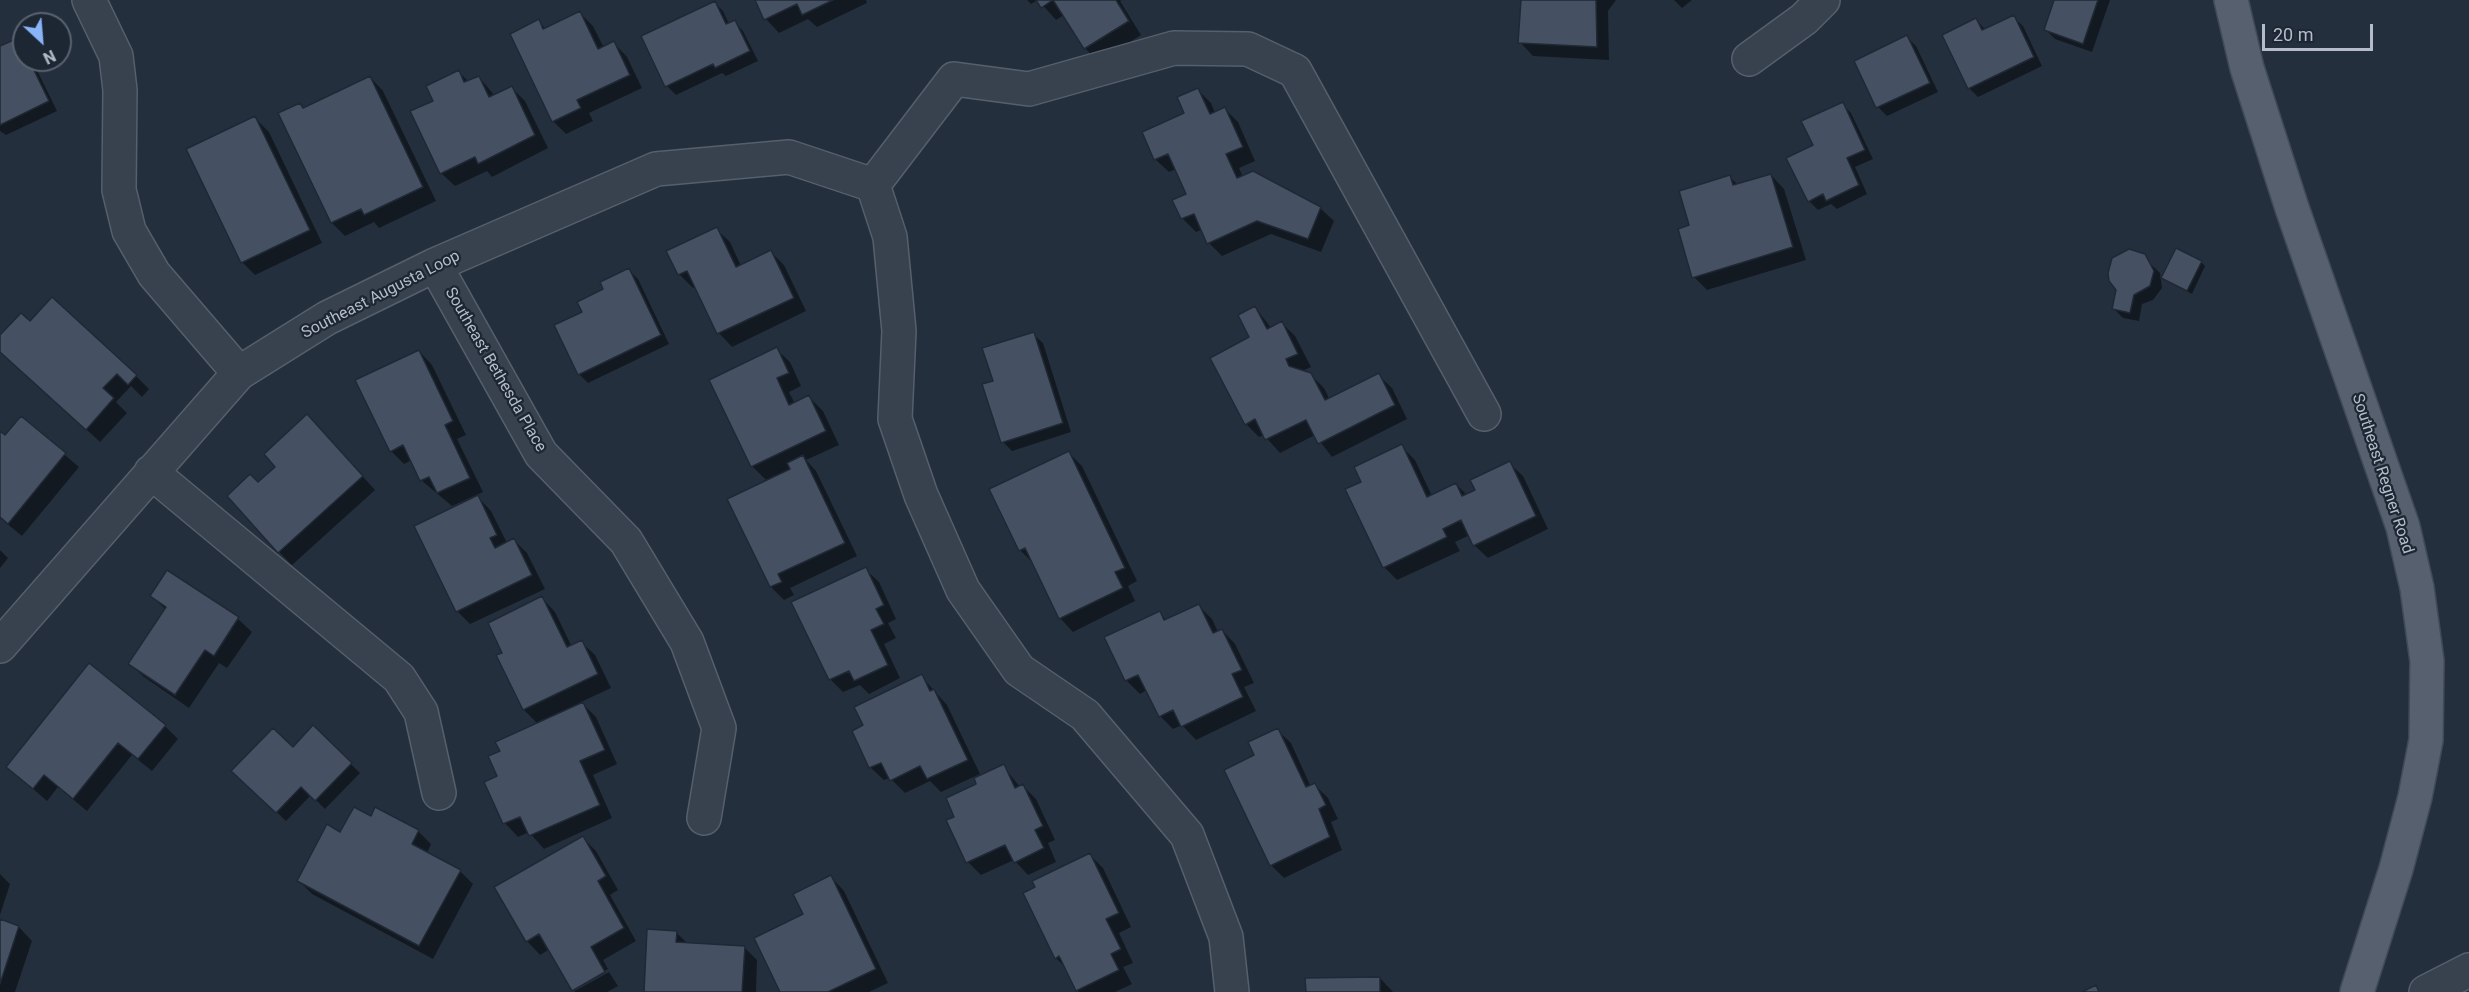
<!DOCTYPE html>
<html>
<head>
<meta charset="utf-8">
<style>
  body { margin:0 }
  #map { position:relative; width:2469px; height:992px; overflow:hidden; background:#242f3e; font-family:Roboto,sans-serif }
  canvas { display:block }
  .north { position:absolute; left:12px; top:12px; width:60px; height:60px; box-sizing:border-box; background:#1d2633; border:2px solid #59626f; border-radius:50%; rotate:154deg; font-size:16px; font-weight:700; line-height:24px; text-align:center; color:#b4bcc9 }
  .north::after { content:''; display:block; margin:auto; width:21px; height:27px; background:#8ab4f8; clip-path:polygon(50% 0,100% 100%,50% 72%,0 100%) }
  .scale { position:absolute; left:2262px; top:24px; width:111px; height:27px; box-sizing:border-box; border:3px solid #b4bcc9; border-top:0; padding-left:8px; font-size:18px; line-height:21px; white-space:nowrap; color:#b4bcc9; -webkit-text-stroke:4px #1d2633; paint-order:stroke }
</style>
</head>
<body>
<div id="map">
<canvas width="2469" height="992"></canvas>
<div class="north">N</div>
<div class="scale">20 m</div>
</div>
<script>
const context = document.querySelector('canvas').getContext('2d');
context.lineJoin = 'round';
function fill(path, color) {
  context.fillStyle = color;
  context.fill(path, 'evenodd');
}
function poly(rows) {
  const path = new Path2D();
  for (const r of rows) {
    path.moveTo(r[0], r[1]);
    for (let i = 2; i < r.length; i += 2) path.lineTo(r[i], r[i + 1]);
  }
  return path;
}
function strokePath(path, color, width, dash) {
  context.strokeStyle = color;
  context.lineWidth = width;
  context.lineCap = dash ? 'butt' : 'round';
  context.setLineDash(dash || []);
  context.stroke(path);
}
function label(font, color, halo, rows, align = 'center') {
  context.font = font + ' Roboto,sans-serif';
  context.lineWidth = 4.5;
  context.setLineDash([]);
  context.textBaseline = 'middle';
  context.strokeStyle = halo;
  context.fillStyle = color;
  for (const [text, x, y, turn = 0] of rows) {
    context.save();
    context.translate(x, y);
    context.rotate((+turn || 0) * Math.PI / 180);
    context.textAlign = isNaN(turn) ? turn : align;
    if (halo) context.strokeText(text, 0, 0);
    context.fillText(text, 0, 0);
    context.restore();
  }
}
const shadow = poly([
  [756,0,866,0,867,3,817,27,808,19,779,33,766,19],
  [1027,0,1038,0,1031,4],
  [1038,0,1122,0,1120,1,1141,35,1098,62,1085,48,1064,15,1056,20],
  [1522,0,1616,0,1608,11,1609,60,1533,56,1520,42],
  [1674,0,1692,0,1682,8],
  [2056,0,2110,0,2092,52,2055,39,2045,29],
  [714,2,723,11,729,24,734,21,743,31,758,61,726,76,722,73,676,95,667,86],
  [580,13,593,26,604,48,614,43,627,57,642,88,589,113,593,121,566,134,553,121,538,21,546,29],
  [2013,17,2023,26,2042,66,1978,97,1969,88,1976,20,1985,29],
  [1907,37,1916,46,1938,92,1887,116,1878,107],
  [18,39,24,46,24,60,32,60,57,111,6,135,0,131,0,48],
  [459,72,469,82,479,77,495,96,512,88,525,101,548,148,492,177,487,171,455,186,441,173,435,102],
  [370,77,383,91,436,201,379,228,374,222,345,236,332,223,280,114,300,104,305,109],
  [1197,89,1211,103,1215,113,1225,109,1238,122,1255,161,1239,168,1243,177,1320,208,1334,221,1321,252,1271,234,1222,256,1209,243,1203,229,1196,232,1183,219,1174,201,1188,195,1176,169,1169,172,1155,159,1185,114],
  [1842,104,1851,113,1873,159,1855,167,1867,194,1837,209,1831,204,1818,210,1809,201,1815,146],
  [255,118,269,132,322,243,255,275,242,262],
  [1771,175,1784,189,1806,260,1707,290,1694,277,1691,226,1730,177,1738,185],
  [716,229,730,242,741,266,771,252,784,265,806,311,732,347,719,333,696,286,693,288,679,274,668,252],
  [2137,251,2160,273,2162,288,2153,300,2142,304,2139,321,2123,318,2114,309,2122,253],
  [2201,262,2205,266,2192,294,2163,278],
  [629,270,638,279,669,344,588,383,579,374,584,313],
  [1255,307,1271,328,1282,323,1295,336,1311,367,1302,371,1310,374,1324,388,1330,400,1378,375,1392,388,1407,419,1332,457,1315,435,1280,453,1264,435,1259,437,1246,424],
  [30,323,136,376,149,389,142,397,131,386,116,402,127,413,100,442,0,350,0,338],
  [1033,334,1043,343,1071,432,1012,451,1003,442,995,382],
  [776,349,790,362,801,386,789,392,795,404,809,397,823,411,839,445,806,460,816,471,857,556,790,588,794,595,784,600,771,587,767,481,752,466],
  [419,351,432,365,466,435,457,439,483,492,452,506,421,480,412,460,404,464,391,451],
  [21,418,79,467,22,536,0,518,0,433,5,437],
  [321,430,375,490,292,565,279,552,258,484],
  [1401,446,1415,460,1432,496,1456,484,1467,495,1477,490,1509,463,1523,476,1548,529,1488,558,1474,545,1470,535,1455,542,1460,551,1397,580,1384,567,1363,482],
  [1069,453,1082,466,1137,581,1128,586,1135,601,1073,632,1060,618,1034,564,1020,550],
  [478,497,491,511,507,543,514,540,527,553,545,589,470,624,457,611],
  [0,550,8,558,0,568],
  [865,569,879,582,896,619,888,623,896,638,884,644,900,678,869,694,860,685,843,692,830,679],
  [168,572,238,619,252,632,227,668,219,663,189,708,144,677,130,664,165,609,152,596],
  [542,598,555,612,572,647,581,642,595,655,611,688,581,702,596,717,617,764,593,775,612,818,544,849,529,832,518,837,505,823,499,777,502,752,538,724,524,710,499,656,504,654],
  [1198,605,1212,619,1218,632,1222,630,1235,644,1254,683,1244,687,1256,711,1196,740,1182,725,1173,729,1160,716,1147,690,1140,694,1126,680,1160,613,1167,621],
  [921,676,947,705,980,774,941,792,930,781,905,793,890,778,884,780,870,767,865,726],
  [165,726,178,739,152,771,132,755,87,811,58,787,47,801,8,767],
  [313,727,360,773,325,809,311,795,286,821,234,771,293,749],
  [1277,730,1291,743,1311,787,1315,785,1328,798,1338,819,1331,822,1342,850,1284,878,1271,865,1256,756],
  [1003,766,1020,787,1023,786,1036,799,1055,840,1048,843,1056,862,1028,875,1014,860,981,875,968,862,956,817,978,784],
  [371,818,418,831,431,844,427,853,460,871,473,884,433,959,312,894,298,880,341,834],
  [582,837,596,851,618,890,610,895,636,941,603,960,608,969,575,988,575,991,609,972,618,986,607,992,575,992,550,949,540,955,527,941],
  [1090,855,1103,868,1131,927,1119,933,1133,963,1123,967,1132,984,1115,992,1079,992,1067,969,1056,958],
  [0,874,10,884,0,915],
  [831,877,844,891,888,983,869,992,782,992,805,915],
  [0,921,19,927,32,941,15,992,0,992],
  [676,932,688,944,744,947,757,960,756,992,645,992],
  [1380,978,1393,992,1307,992]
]);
const building = poly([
  [755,0,833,0,802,15,797,4,764,20,755,0],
  [1036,0,1116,0,1129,21,1084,49,1053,0,1041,8,1036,0],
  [1521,0,1596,0,1597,47,1518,43,1521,0],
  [2054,0,2098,0,2083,44,2044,30,2054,0],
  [715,1,726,24,735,20,750,51,715,68,713,64,665,87,641,36,715,1],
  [580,11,598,49,614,41,630,75,577,100,581,108,552,122,510,34,539,19,543,29,580,11],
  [2014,15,2034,57,1968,89,1942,35,1976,18,1982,30,2014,15],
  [1907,35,1930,83,1876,108,1854,61,1907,35],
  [18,38,24,50,24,60,29,60,49,101,0,125,0,46,18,38],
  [459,70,464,82,479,76,489,97,512,86,535,135,478,164,475,157,440,174,410,111,433,101,426,86,459,70],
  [370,76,423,187,364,215,361,209,331,223,278,113,300,103,303,108,370,76],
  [1198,88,1210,114,1225,107,1243,147,1226,154,1237,178,1253,171,1321,207,1308,239,1257,221,1207,244,1194,214,1181,219,1172,200,1186,194,1168,154,1154,160,1142,132,1184,113,1177,97,1198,88],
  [1843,102,1865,150,1847,158,1859,185,1826,201,1823,194,1808,202,1786,158,1813,145,1801,121,1843,102],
  [255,116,310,230,241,263,186,149,255,116],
  [1771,174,1793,247,1692,278,1678,229,1689,225,1679,191,1730,175,1733,185,1771,174],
  [717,227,736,267,771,250,794,298,717,334,687,271,678,275,666,251,717,227],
  [2176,248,2202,261,2187,291,2161,278,2176,248],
  [2129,249,2145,254,2154,271,2150,286,2134,295,2130,313,2112,309,2116,290,2109,281,2108,273,2112,258,2129,249],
  [629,268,661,335,578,375,554,325,582,312,577,302,603,289,600,282,629,268],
  [52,297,137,375,128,385,117,374,103,388,114,398,86,430,0,352,0,335,21,313,30,321,52,297],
  [1255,306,1267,329,1282,321,1298,354,1286,359,1289,366,1311,373,1325,400,1379,373,1395,405,1318,444,1306,420,1265,440,1255,419,1245,425,1210,358,1249,337,1238,315,1255,306],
  [1034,332,1063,423,1001,443,982,384,993,381,982,348,1034,332],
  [777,347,789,373,777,378,789,405,809,395,826,431,751,467,709,380,777,347],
  [419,350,453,421,445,425,470,478,437,493,429,477,420,481,403,445,390,452,355,380,419,350],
  [307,414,363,476,278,553,227,496,250,474,258,482,275,467,264,454,307,414],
  [21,416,66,453,8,524,0,517,0,431,5,435,21,416],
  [1402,444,1427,497,1456,483,1462,496,1475,490,1470,480,1510,461,1536,516,1473,546,1461,520,1443,529,1447,537,1383,568,1345,489,1361,482,1354,467,1402,444],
  [1069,451,1125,568,1115,572,1123,588,1059,619,1025,548,1019,551,989,489,1069,451],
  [803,455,845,543,778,574,782,582,770,587,727,499,790,469,787,463,803,455],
  [478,495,497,535,490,538,495,548,514,538,532,575,456,612,414,526,478,495],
  [866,567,884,605,876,609,884,624,871,630,888,665,854,681,849,671,829,680,791,602,866,567],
  [167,570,239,617,214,656,205,650,175,695,128,664,166,607,150,596,167,570],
  [542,596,567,647,582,640,598,674,523,710,496,655,502,653,488,623,542,596],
  [1199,604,1213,633,1222,629,1242,670,1232,674,1243,697,1181,727,1173,710,1159,717,1138,675,1125,681,1104,637,1160,611,1164,620,1199,604],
  [89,663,166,725,138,759,118,743,73,799,44,775,33,789,6,767,89,663],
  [922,674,930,691,934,689,968,760,927,779,920,766,890,781,881,763,869,768,852,731,863,725,854,707,922,674],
  [583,702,605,750,580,761,600,805,529,836,520,817,503,824,484,782,497,776,488,756,500,751,495,742,583,702],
  [313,725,352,763,315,801,301,787,276,813,231,771,273,728,293,747,313,725],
  [1278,728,1306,787,1315,783,1326,805,1319,809,1330,837,1270,866,1224,770,1254,755,1248,742,1278,728],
  [1004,764,1015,788,1023,784,1043,826,1035,830,1044,848,1014,863,1005,845,966,863,946,820,954,817,946,798,976,784,974,778,1004,764],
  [354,807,371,816,375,807,419,830,412,844,461,870,419,946,297,881,327,824,340,832,354,807],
  [583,836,606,876,598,881,624,928,591,947,605,972,572,991,539,934,526,942,494,887,583,836],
  [1090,853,1119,913,1106,919,1121,949,1111,954,1119,970,1076,991,1059,956,1055,959,1023,893,1035,887,1032,881,1090,853],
  [831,875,876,969,828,992,780,992,754,938,803,914,793,894,831,875],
  [0,919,19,926,0,984,0,919],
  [647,929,677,931,676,942,745,946,742,992,644,992,647,929],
  [1380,977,1380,992,1306,992,1305,978,1380,977],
  [2096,985,2099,992,2082,992,2096,985]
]);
const minor = poly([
  [89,0,116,56,120,90,119,190,129,231,154,274,239,373],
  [1749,59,1804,19,1823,0],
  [873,185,890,237,899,331,895,419,921,495,963,590,1019,670,1085,715,1187,835,1226,937,1232,992],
  [873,185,954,79,1029,89,1174,48,1248,49,1295,71,1484,414],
  [435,265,541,454,626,541,687,642,719,728,704,818],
  [151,472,399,678,421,712,439,793],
  [0,646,239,373,327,318,435,265,656,169,789,157,873,185],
  [2426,992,2469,970]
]);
const major = poly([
  [2231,0,2247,68,2292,208,2403,527,2417,588,2427,661,2426,740,2415,797,2396,869,2357,992]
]);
const streetNames = [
  ["Southeast Augusta Loop",381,295,-27],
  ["Southeast Bethesda Place",495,370,60],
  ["Southeast Regner Road",2382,474,72]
];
fill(shadow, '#0007');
fill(building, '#455162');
strokePath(building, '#1f2835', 1.5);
strokePath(minor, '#565f6c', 36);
strokePath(major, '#414a57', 36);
strokePath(minor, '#38414e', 33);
strokePath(major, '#56606e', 33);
label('16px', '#b4bcc9', '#1d2633', streetNames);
</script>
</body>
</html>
